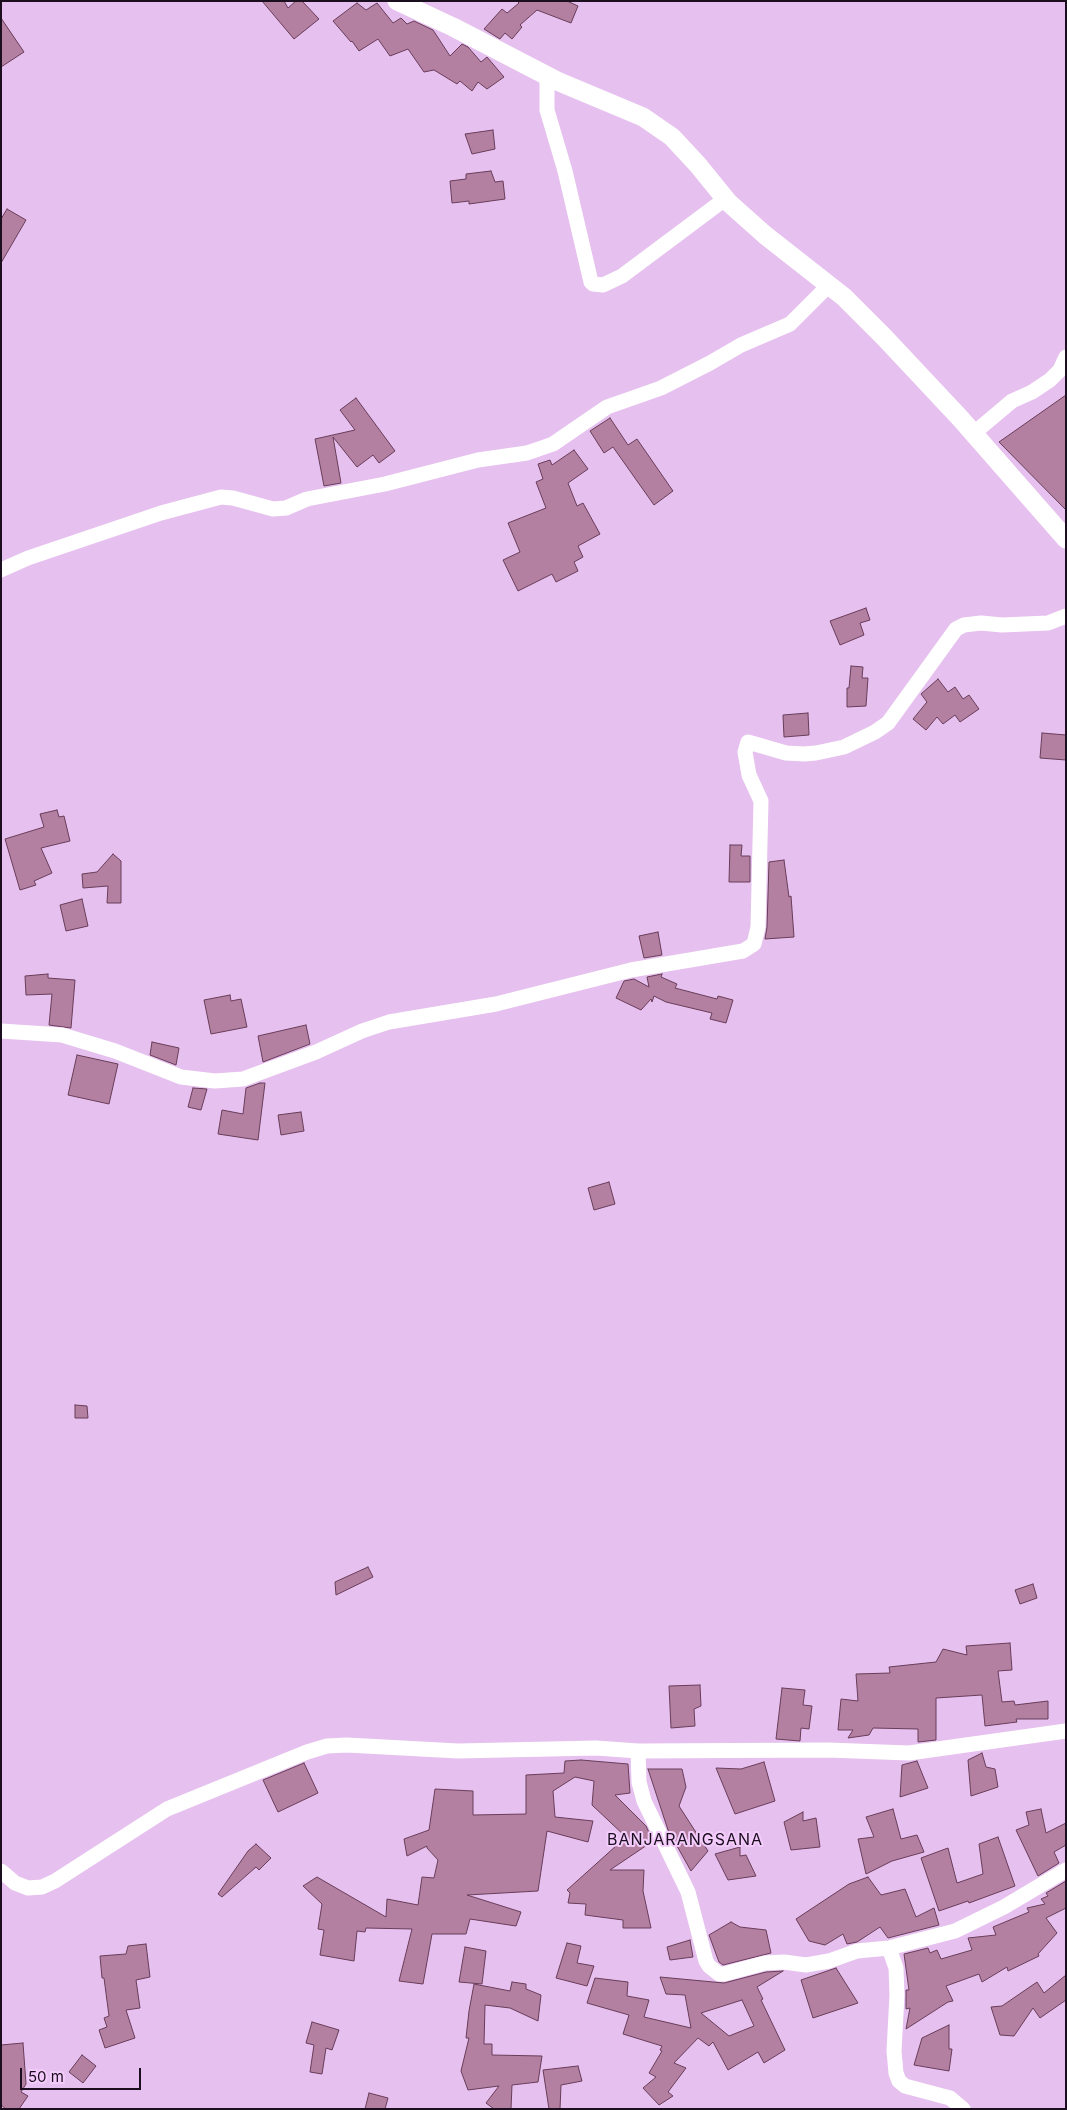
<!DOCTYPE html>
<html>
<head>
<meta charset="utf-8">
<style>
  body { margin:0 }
  #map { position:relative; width:1067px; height:2110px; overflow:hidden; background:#e6c0ee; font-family:Inter,sans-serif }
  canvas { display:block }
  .frame { position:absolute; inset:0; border:2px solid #1b0e1e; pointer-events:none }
  .scale { position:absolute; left:20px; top:2068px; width:121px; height:22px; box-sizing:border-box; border:2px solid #1b0e1e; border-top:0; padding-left:6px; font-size:15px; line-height:18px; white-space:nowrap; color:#1b0e1e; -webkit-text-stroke:4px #f4ccfc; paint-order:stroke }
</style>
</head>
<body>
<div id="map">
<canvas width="1067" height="2110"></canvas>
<div class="frame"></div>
<div class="scale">50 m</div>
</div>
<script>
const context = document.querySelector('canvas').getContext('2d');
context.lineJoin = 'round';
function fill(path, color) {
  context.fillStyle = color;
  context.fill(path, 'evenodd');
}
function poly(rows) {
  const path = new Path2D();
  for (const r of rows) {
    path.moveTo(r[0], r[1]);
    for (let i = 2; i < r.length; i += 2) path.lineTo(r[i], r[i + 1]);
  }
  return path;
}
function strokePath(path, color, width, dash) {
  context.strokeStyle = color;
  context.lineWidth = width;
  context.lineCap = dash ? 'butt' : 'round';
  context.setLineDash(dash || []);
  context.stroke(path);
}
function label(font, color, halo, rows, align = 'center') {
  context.font = font + ' Inter,sans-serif';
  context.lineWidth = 4;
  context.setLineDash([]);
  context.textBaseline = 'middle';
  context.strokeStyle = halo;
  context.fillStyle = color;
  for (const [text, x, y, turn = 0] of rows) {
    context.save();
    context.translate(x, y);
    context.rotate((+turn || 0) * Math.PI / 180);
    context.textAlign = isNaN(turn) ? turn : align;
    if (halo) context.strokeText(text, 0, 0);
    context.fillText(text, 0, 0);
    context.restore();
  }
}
const building = poly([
  [262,1,284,1,288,8,296,1,302,1,319,19,294,39,262,1],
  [517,1,567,1,578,6,571,23,537,10,520,25,522,27,512,39,505,33,500,39,484,29,502,9,507,13,519,3,517,1],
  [357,3,366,10,377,3,393,23,401,18,407,24,414,21,433,30,450,56,462,44,468,47,481,62,487,57,504,77,487,89,478,82,472,91,460,81,457,84,434,70,424,72,408,49,390,56,378,39,359,51,352,41,351,42,333,21,357,3],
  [1,18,24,52,1,67,1,18],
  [493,130,495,149,472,154,465,134,493,130],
  [491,171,495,182,503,181,505,199,469,204,469,201,452,203,450,181,466,179,466,174,491,171],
  [7,209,26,220,1,263,1,219,7,209],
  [1066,395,1066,510,999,442,1066,395],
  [356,398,395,451,379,463,373,455,357,467,333,437,341,483,324,486,315,439,355,430,340,410,356,398],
  [610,418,628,445,637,439,673,491,654,505,613,447,604,453,590,431,610,418],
  [574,450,588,469,568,483,577,506,583,503,600,534,578,546,583,557,574,562,578,571,556,582,552,574,518,591,503,560,520,552,508,523,546,508,536,482,543,479,538,464,550,460,552,465,574,450],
  [866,608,870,620,860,623,864,635,840,645,830,621,866,608],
  [851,666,863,667,862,678,868,678,866,706,847,707,847,688,849,688,851,666],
  [938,679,948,692,955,687,963,699,969,695,979,709,960,722,955,715,943,724,937,717,926,730,913,719,927,702,921,694,938,679],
  [808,713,809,735,784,737,783,715,808,713],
  [1042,733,1066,735,1066,760,1040,758,1042,733],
  [57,810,59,817,64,816,70,841,41,848,52,873,34,881,36,885,20,890,5,839,44,827,40,814,57,810],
  [730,845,742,845,741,856,750,856,750,882,729,882,730,845],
  [113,854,121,861,121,903,107,903,108,886,83,888,82,874,97,872,113,854],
  [784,860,789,897,791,896,794,937,765,939,767,927,769,862,784,860],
  [82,899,88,926,66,931,60,905,82,899],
  [658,932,662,955,644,958,639,936,658,932],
  [48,974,48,978,75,980,71,1028,49,1025,52,994,26,995,25,976,48,974],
  [662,974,661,977,677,984,675,988,717,999,718,996,733,1000,726,1023,710,1019,712,1013,666,1002,654,996,652,1002,651,999,641,1010,616,998,624,981,634,979,649,987,647,977,662,974],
  [230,995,231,1001,241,999,247,1027,211,1034,204,1000,230,995],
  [306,1025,310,1044,263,1062,258,1036,306,1025],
  [152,1042,179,1048,176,1065,150,1055,152,1042],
  [77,1055,118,1064,109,1104,68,1095,77,1055],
  [260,1083,265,1083,258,1140,218,1134,222,1110,243,1114,246,1088,260,1083],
  [193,1088,207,1089,201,1110,188,1107,193,1088],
  [301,1112,304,1131,281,1135,278,1115,301,1112],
  [609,1182,615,1204,594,1210,588,1188,609,1182],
  [75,1405,87,1406,88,1418,75,1418,75,1405],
  [368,1567,373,1577,336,1595,335,1582,368,1567],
  [1033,1584,1037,1598,1020,1604,1015,1590,1033,1584],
  [1010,1643,1012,1670,998,1671,1002,1702,1014,1701,1015,1705,1048,1701,1048,1719,1016,1719,1017,1722,985,1726,982,1695,936,1698,936,1740,918,1742,918,1729,873,1728,869,1735,848,1738,853,1730,838,1730,841,1699,858,1701,856,1674,890,1673,889,1667,936,1662,943,1649,967,1655,966,1646,1010,1643],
  [700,1685,701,1706,694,1709,695,1726,671,1728,669,1686,700,1685],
  [782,1688,805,1690,803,1705,812,1706,809,1729,801,1728,800,1741,776,1739,782,1688],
  [982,1753,986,1767,995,1769,998,1787,971,1796,968,1760,982,1753],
  [581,1760,628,1764,630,1793,615,1795,646,1826,653,1841,610,1870,644,1870,643,1891,651,1928,623,1928,623,1920,585,1915,586,1904,568,1903,570,1893,567,1890,626,1837,592,1805,594,1781,575,1777,553,1791,555,1817,593,1821,588,1842,547,1831,538,1891,467,1895,521,1912,516,1926,470,1919,466,1934,432,1934,423,1984,399,1981,412,1929,366,1928,365,1932,357,1931,354,1961,320,1955,324,1930,318,1929,322,1904,303,1886,317,1877,386,1917,387,1899,418,1905,422,1877,434,1878,438,1860,427,1848,427,1846,407,1856,404,1839,429,1830,435,1789,473,1791,473,1815,526,1814,526,1775,564,1773,565,1761,581,1760],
  [917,1761,928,1788,900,1797,902,1765,917,1761],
  [764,1762,775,1801,735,1814,716,1768,741,1769,764,1762],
  [304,1763,318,1793,278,1812,263,1780,304,1763],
  [648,1769,682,1769,686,1787,679,1806,708,1851,691,1871,668,1830,648,1769],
  [893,1809,901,1839,917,1835,924,1852,892,1861,866,1874,858,1839,874,1837,866,1817,893,1809],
  [1041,1809,1046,1833,1066,1823,1066,1845,1054,1852,1059,1863,1038,1876,1016,1830,1029,1825,1026,1812,1041,1809],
  [803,1812,803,1821,816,1818,820,1847,791,1850,784,1822,803,1812],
  [998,1837,1015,1886,969,1903,968,1901,939,1911,921,1858,948,1848,957,1883,983,1874,979,1844,998,1837],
  [256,1844,271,1858,259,1870,256,1867,222,1897,218,1894,248,1851,256,1844],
  [740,1847,740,1856,746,1855,756,1876,728,1880,715,1854,740,1847],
  [868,1877,881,1895,905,1889,916,1917,934,1908,939,1925,888,1938,880,1927,857,1942,847,1944,843,1934,825,1945,809,1941,796,1919,849,1884,868,1877],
  [1066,1881,1066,1908,1046,1918,1057,1933,1038,1954,1039,1956,1008,1971,1007,1967,982,1982,979,1974,946,1986,953,2001,948,2002,906,2029,910,2008,906,2009,906,1990,909,1990,904,1954,928,1948,930,1953,937,1950,941,1959,972,1950,968,1938,996,1935,993,1927,1029,1912,1027,1908,1045,1904,1041,1899,1048,1896,1046,1893,1066,1881],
  [731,1922,740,1927,766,1930,771,1953,723,1965,719,1962,709,1935,731,1922],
  [690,1940,693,1957,670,1960,667,1947,690,1940],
  [567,1943,581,1946,577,1963,594,1966,587,1986,556,1978,567,1943],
  [146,1944,150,1977,136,1980,140,2008,126,2010,135,2038,105,2048,99,2030,107,2027,104,2018,109,2016,104,1978,102,1978,100,1956,126,1954,128,1946,146,1944],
  [465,1947,486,1951,482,1984,459,1982,465,1947],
  [836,1968,858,2003,813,2018,801,1980,836,1968],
  [783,1971,757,1987,763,1999,761,2000,785,2050,764,2063,758,2052,728,2070,713,2042,709,2046,698,2038,674,2063,686,2068,668,2092,673,2096,659,2105,643,2088,656,2077,649,2073,662,2051,660,2050,662,2046,623,2034,629,2015,587,2003,595,1978,628,1982,627,1996,649,2000,644,2017,691,2028,685,1995,666,1994,660,1977,724,1983,766,1972,783,1971],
  [742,2000,754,2026,729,2036,701,2013,742,2000],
  [1066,1975,1066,2000,1040,2018,1033,2008,1014,2036,1000,2035,991,2007,1002,2006,1037,1982,1044,1993,1066,1975],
  [512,1982,526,1984,526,1989,541,1995,538,2021,510,2008,485,2005,484,2044,492,2044,492,2055,542,2056,538,2082,512,2085,511,2109,494,2109,486,2103,499,2086,468,2090,461,2071,469,2038,466,2038,469,2011,474,1984,510,1991,512,1982],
  [312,2022,339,2030,332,2050,326,2048,322,2074,310,2072,314,2045,306,2043,312,2022],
  [949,2025,949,2049,952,2049,949,2071,914,2065,922,2038,949,2025],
  [23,2043,26,2084,21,2092,28,2096,19,2109,6,2109,1,2105,1,2045,23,2043],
  [82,2055,96,2066,83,2083,69,2072,82,2055],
  [578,2066,582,2081,561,2085,560,2109,549,2109,543,2070,578,2066],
  [369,2093,388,2098,385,2109,365,2109,369,2093]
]);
const minor = poly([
  [547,75,547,110,565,171,591,282,593,284,603,285,622,276,725,199],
  [974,433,1012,401,1032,392,1050,380,1060,370,1066,357],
  [1,570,28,558,161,513,221,497,233,498,273,509,286,508,307,499,385,484,478,460,527,453,553,444,607,407,661,388,710,363,741,345,790,324,828,286],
  [1,1031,62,1035,115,1051,181,1077,215,1081,243,1079,316,1052,362,1031,389,1022,496,1004,631,970,743,951,754,944,758,927,761,801,749,775,745,752,748,742,786,753,804,754,816,753,844,747,875,732,888,723,956,629,964,625,981,623,1002,625,1048,623,1066,616],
  [638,1751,639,1782,644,1801,688,1892,706,1961,709,1966,719,1974,724,1974,765,1963,784,1962,806,1965,829,1961,857,1951,889,1948,896,1968,897,1995,894,2051,896,2073,899,2081,905,2086,950,2098,963,2109],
  [1,1871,15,1883,28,1888,42,1887,55,1881,167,1809,307,1752,327,1746,347,1745,458,1751,596,1748,638,1751,828,1750,909,1753,1066,1731],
  [889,1948,955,1931,1004,1907,1066,1870]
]);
const tertiary = poly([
  [397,1,453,27,557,81,643,117,672,137,698,165,728,202,765,235,844,297,884,337,960,418,1066,539]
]);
const quarterNames = [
  ["BANJARANGSANA",685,1840]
];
fill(building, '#b380a1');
strokePath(building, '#693c5a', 1);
strokePath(minor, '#fff', 15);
strokePath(tertiary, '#fff', 19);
context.letterSpacing = '1px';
label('16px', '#1b0e1e', '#f4ccfc', quarterNames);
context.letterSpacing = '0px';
</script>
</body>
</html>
